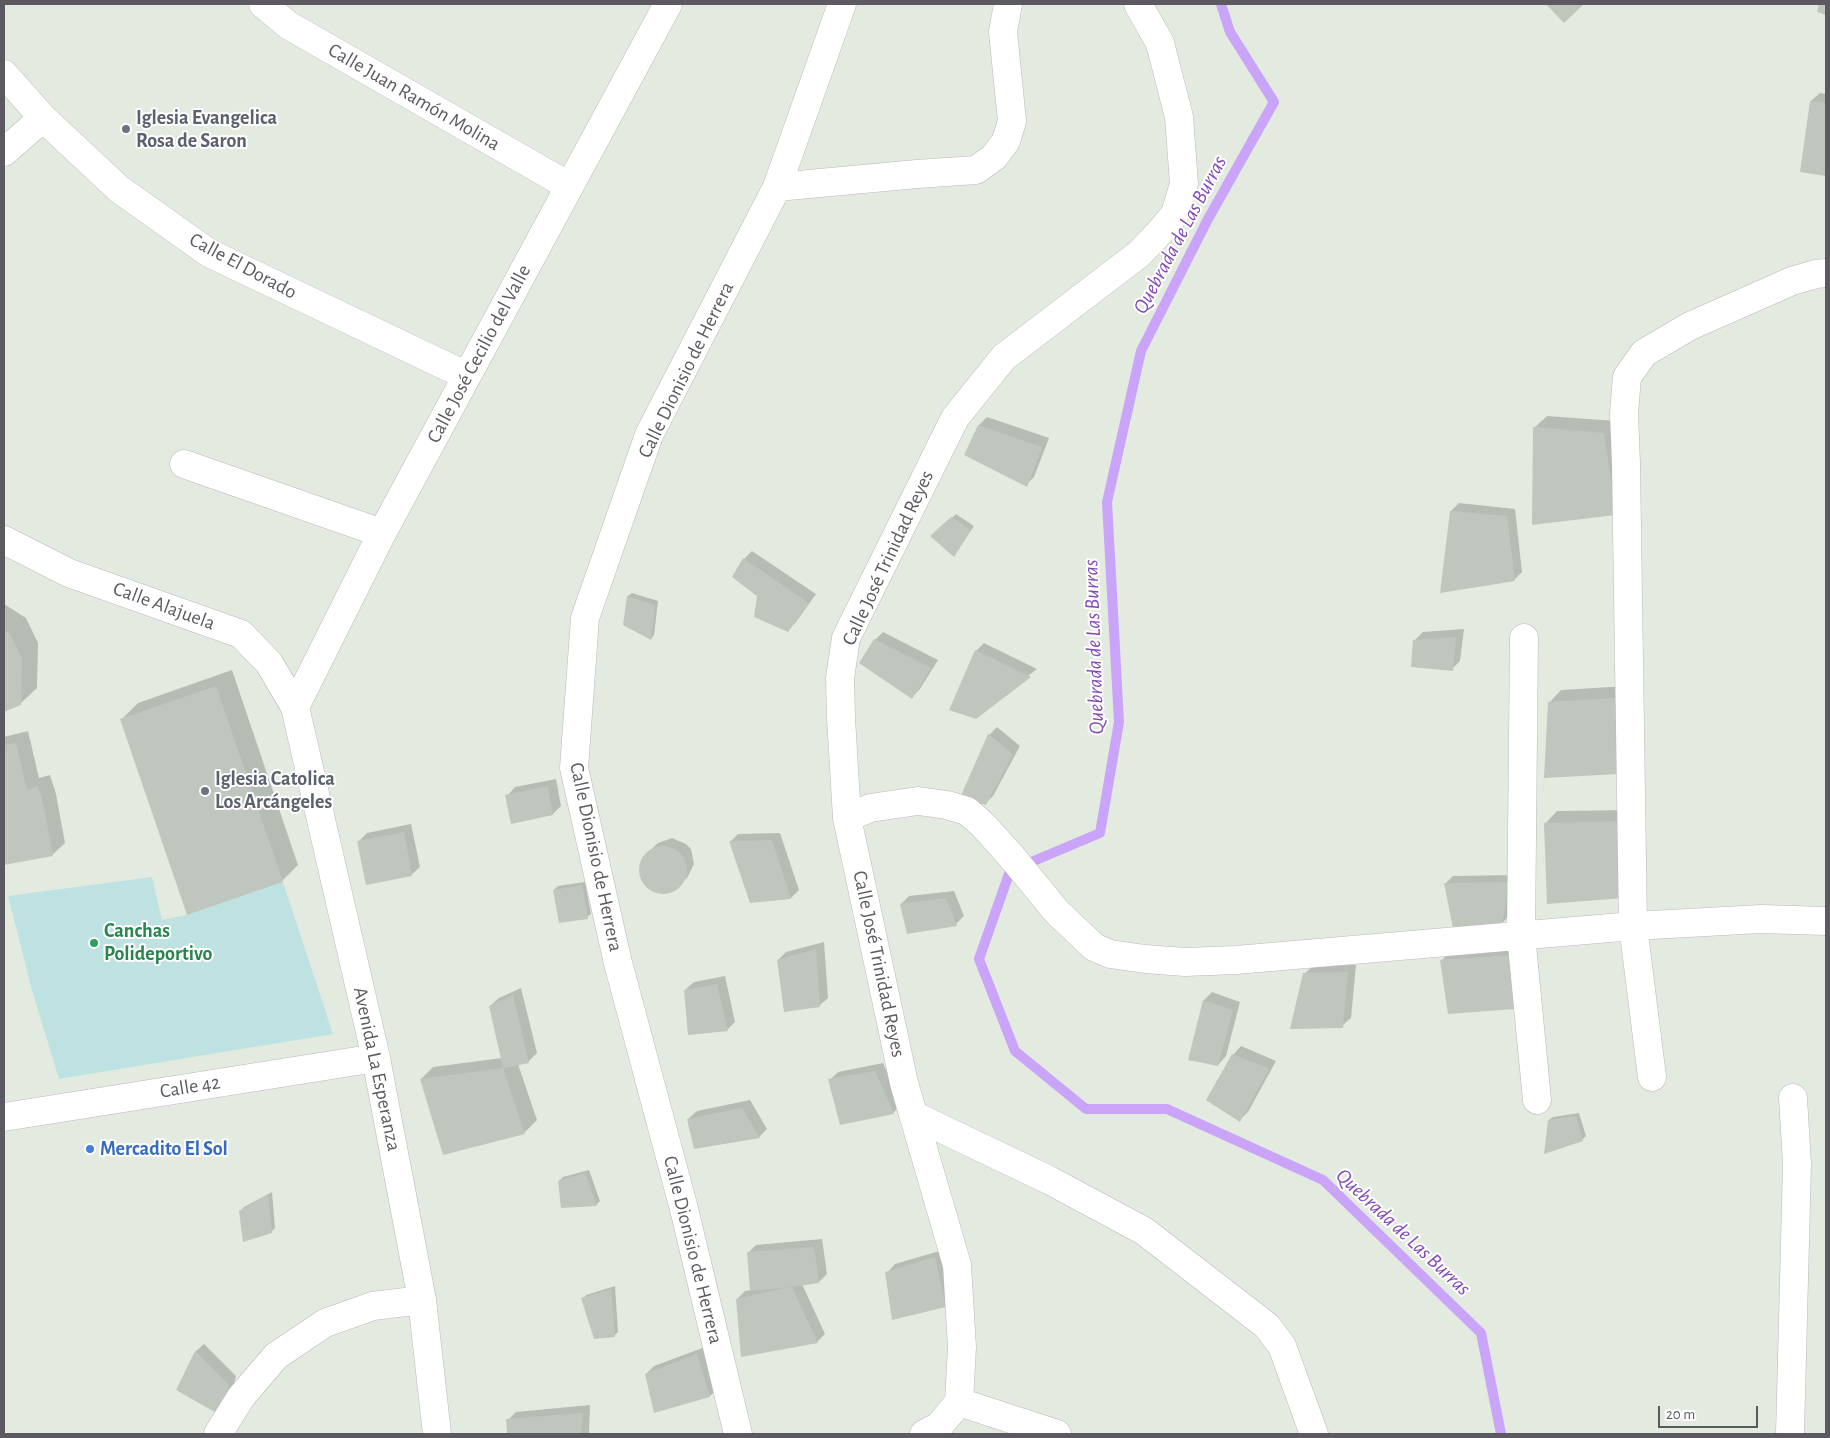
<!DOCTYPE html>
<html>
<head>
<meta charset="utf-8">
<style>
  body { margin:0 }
  #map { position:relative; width:1830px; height:1438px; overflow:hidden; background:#e3ebe1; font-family:"Alegreya Sans",sans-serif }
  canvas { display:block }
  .frame { position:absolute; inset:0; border:5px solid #5d5960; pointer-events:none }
  .scale { position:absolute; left:1658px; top:1406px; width:100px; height:22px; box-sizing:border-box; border:2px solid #5d5960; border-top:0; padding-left:6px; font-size:15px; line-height:18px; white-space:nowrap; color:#5d5960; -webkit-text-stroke:4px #fff; paint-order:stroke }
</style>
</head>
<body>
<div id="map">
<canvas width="1830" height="1438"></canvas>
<div class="frame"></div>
<div class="scale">20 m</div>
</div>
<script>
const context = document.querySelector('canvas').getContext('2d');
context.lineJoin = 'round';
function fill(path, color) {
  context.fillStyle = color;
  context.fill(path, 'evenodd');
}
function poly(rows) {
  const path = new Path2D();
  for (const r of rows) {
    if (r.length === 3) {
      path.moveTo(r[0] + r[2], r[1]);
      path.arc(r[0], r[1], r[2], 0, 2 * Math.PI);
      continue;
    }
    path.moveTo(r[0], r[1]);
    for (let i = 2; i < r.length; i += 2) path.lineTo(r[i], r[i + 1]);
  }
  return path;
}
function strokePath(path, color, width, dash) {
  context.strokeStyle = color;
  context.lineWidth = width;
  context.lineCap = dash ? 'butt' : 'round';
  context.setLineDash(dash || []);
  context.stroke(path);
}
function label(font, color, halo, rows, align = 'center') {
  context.font = font + ' "Alegreya Sans",sans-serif';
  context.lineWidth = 4;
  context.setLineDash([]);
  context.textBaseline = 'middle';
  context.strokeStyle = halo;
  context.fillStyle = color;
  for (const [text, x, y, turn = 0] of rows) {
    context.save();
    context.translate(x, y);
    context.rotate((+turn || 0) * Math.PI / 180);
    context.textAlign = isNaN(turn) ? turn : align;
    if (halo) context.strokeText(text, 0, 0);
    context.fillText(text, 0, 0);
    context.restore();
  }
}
const green = poly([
  [152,877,162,920,187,915,283,882,333,1034,59,1079,32,990,8,896]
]);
const shadow = poly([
  [1820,93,1826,94,1826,175,1801,171,1811,101],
  [1547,416,1616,421,1616,514,1534,428],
  [987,417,1049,438,1034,477,1026,485,966,454,979,425],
  [1459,503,1515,509,1522,572,1514,580,1451,511],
  [956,514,974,526,957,551,932,536],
  [752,551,816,594,796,622,788,630,758,596,744,559],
  [632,593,658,601,654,635,651,639,625,624,628,596],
  [4,604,26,618,38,643,37,688,20,704,4,711],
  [1464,629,1460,661,1452,669,1415,640,1423,632],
  [883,632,938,660,920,689,912,697,875,640],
  [984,643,1037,669,975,718,976,651],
  [232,670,298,865,282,881,122,719,138,703],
  [1627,686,1631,760,1549,703,1561,690],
  [997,727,1020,746,993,796,985,804,962,797,989,735],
  [28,731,39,778,50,775,56,794,65,843,52,855,4,864,4,737],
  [556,779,561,806,553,814,507,796,515,787],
  [1635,810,1636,885,1545,824,1557,811],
  [411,824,420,867,411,875,359,841,367,833],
  [780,833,799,890,791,898,751,902,730,842,738,834],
  [672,838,686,844,691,849,694,864,687,878,678,886,672,890,658,892,646,886,642,880,640,872,641,865,643,857,658,843],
  [1516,875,1510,915,1502,923,1445,884,1453,876],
  [585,882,591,914,587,917,554,890,558,886],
  [954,891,964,916,956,924,908,932,901,904,909,896],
  [824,942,828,998,819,1006,778,960,786,952],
  [1520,947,1522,1000,1442,960,1450,952],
  [1356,965,1351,1018,1342,1026,1304,974,1313,966],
  [725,976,735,1022,727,1030,685,990,694,982],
  [521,988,537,1053,529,1061,518,1064,537,1120,524,1133,421,1079,433,1067,502,1058,490,1006,499,998],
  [1212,992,1240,1002,1226,1056,1218,1065,1204,1000],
  [1241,1046,1276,1061,1248,1112,1240,1120,1233,1055],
  [883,1063,901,1105,893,1113,830,1080,838,1072],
  [750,1100,767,1129,759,1137,688,1119,697,1111],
  [1579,1113,1586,1136,1582,1140,1549,1120,1553,1117],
  [589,1170,600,1201,596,1205,559,1181,563,1177],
  [272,1192,275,1228,271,1232,240,1211,244,1207],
  [822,1239,827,1274,819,1282,802,1284,825,1334,817,1342,737,1299,745,1291,751,1290,748,1253,756,1245],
  [943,1250,954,1298,946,1306,887,1273,895,1264],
  [615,1286,618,1332,614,1336,583,1299,586,1295],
  [204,1344,236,1376,228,1406,177,1389,196,1351],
  [705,1347,718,1388,710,1396,655,1411,646,1374,654,1366],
  [590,1405,589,1434,509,1434,508,1420,516,1412]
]);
const stream = poly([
  [1221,4,1230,32,1274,102,1208,219,1141,351,1107,502,1119,722,1100,833,1010,871,979,959,1015,1051,1086,1109,1167,1109,1323,1180,1481,1333,1501,1434]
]);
const building = poly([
  [1546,4,1584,4,1564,23],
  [1819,4,1826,4,1826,15,1817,12],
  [1810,101,1826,103,1826,176,1800,172],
  [978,425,1042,447,1027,487,964,455],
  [1533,427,1604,433,1616,515,1532,525],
  [1450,511,1507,516,1515,581,1440,593],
  [951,517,971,530,954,557,930,536],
  [743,558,809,603,788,632,754,617,757,596,732,577],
  [627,596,655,605,651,640,623,625],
  [4,630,10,634,22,659,21,705,4,712],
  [1456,637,1453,671,1411,667,1413,640],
  [874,639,931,668,912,699,859,663],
  [975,650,1031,677,976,719,949,710],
  [216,686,283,882,187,915,120,719],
  [1615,698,1619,774,1544,778,1548,702],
  [988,734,1013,754,986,805,960,798],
  [16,743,27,790,38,786,44,807,53,856,4,865,4,745],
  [548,786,553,815,511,824,505,795],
  [1623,821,1624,898,1547,904,1544,823],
  [404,832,412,876,366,885,357,841],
  [772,840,791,899,750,903,729,841],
  [663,870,24],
  [1509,882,1502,925,1453,928,1444,883],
  [582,885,588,919,559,923,553,890],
  [946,898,957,926,907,934,900,904],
  [816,949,820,1007,784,1012,777,960],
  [1512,955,1515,1009,1448,1014,1440,960],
  [1348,972,1343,1028,1290,1029,1303,973],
  [717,984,728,1031,688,1035,684,990],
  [513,995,529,1063,503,1068,489,1006],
  [1203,1000,1233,1010,1218,1066,1188,1060],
  [1232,1054,1269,1069,1240,1122,1206,1100],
  [503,1068,525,1134,443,1155,420,1079],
  [875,1071,894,1114,840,1125,828,1079],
  [742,1108,760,1138,694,1149,687,1119],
  [1576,1116,1583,1141,1544,1154,1548,1120],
  [585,1173,597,1206,561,1208,558,1181],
  [268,1194,272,1233,243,1242,239,1211],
  [814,1247,819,1283,792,1287,818,1343,741,1357,736,1299,790,1287,750,1291,747,1252],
  [935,1257,946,1307,892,1320,885,1272],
  [611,1289,615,1337,594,1339,581,1298],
  [195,1351,229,1385,220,1415,176,1390],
  [697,1354,710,1397,654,1413,645,1374],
  [583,1413,581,1434,507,1434,506,1419]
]);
const minor = poly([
  [263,4,288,25,569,186],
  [842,4,777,187,917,174,976,170,994,157,1006,141,1012,121,1003,32,1008,4],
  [4,74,43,118,119,189,209,253,467,376],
  [4,152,43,118],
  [184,464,370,529,381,535],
  [4,540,69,573,241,634,269,663,295,707,376,1058,422,1300,437,1434],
  [1524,638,1521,935,1537,1100],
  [295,707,381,535,668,4],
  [847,818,870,808,918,801,947,805,967,811,983,825,1011,856,1057,912,1094,947,1110,954,1145,959,1185,962,1236,960,1633,926,1761,919,1826,921],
  [1652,1077,1633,926,1626,463,1624,413,1627,377,1644,353,1690,326,1792,281,1816,274,1826,273],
  [913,1115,1049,1180,1144,1231,1267,1326,1282,1346,1314,1434],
  [4,1117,376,1058],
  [959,1402,1057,1434],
  [218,1434,241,1397,276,1356,325,1323,373,1306,422,1300],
  [738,1434,684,1209,618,963,574,768,585,618,649,435,777,187],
  [924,1434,939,1426,959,1402,962,1347,957,1265,904,1083,847,818,841,718,840,678,846,638,955,418,1004,357,1139,254,1159,233,1175,214,1184,184,1179,117,1160,43,1138,4],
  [1790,1434,1797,1164,1793,1098]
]);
const markers = [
  [126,129,5,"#6b7280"],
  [205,791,5,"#6b7280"],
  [94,943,5,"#2e9e5b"],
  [90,1149,5,"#3f7fe0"]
];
const streetNames = [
  ["Calle Juan Ramón Molina",414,97,30],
  ["Calle El Dorado",243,266,28],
  ["Calle José Cecilio del Valle",479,354,-62],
  ["Calle Dionisio de Herrera",686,370,-64],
  ["Calle José Trinidad Reyes",888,558,-65],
  ["Calle Alajuela",164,606,20],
  ["Calle Dionisio de Herrera",596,857,78],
  ["Calle José Trinidad Reyes",879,964,78],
  ["Avenida La Esperanza",377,1069,78],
  ["Calle 42",190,1087,-9],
  ["Calle Dionisio de Herrera",693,1250,76]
];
const worshipNames = [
  ["Iglesia Evangelica",136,118],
  ["Rosa de Saron",136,141],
  ["Iglesia Catolica",215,779],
  ["Los Arcángeles",215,802]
];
const leisureNames = [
  ["Canchas",104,931],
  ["Polideportivo",104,954]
];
const shopNames = [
  ["Mercadito El Sol",100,1149]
];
const waterNames = [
  ["Quebrada de Las Burras",1180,235,-62],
  ["Quebrada de Las Burras",1094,647,-92],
  ["Quebrada de Las Burras",1403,1232,43]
];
fill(green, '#bee1e1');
fill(shadow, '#0003');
strokePath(stream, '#c9a4f8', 10);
fill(building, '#bfc6bd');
strokePath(minor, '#bab6bc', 29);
strokePath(minor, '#fff', 28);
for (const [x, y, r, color] of markers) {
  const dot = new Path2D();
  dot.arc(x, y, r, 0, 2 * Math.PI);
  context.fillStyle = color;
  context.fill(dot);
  strokePath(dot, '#fff', 2);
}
label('20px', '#5d5960', '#fff', streetNames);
label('bold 20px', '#5b616d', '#fff', worshipNames, 'left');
label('bold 20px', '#27864d', '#fff', leisureNames, 'left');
label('bold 20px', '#366cbe', '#fff', shopNames, 'left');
label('italic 21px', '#8349b8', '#fff', waterNames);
</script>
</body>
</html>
